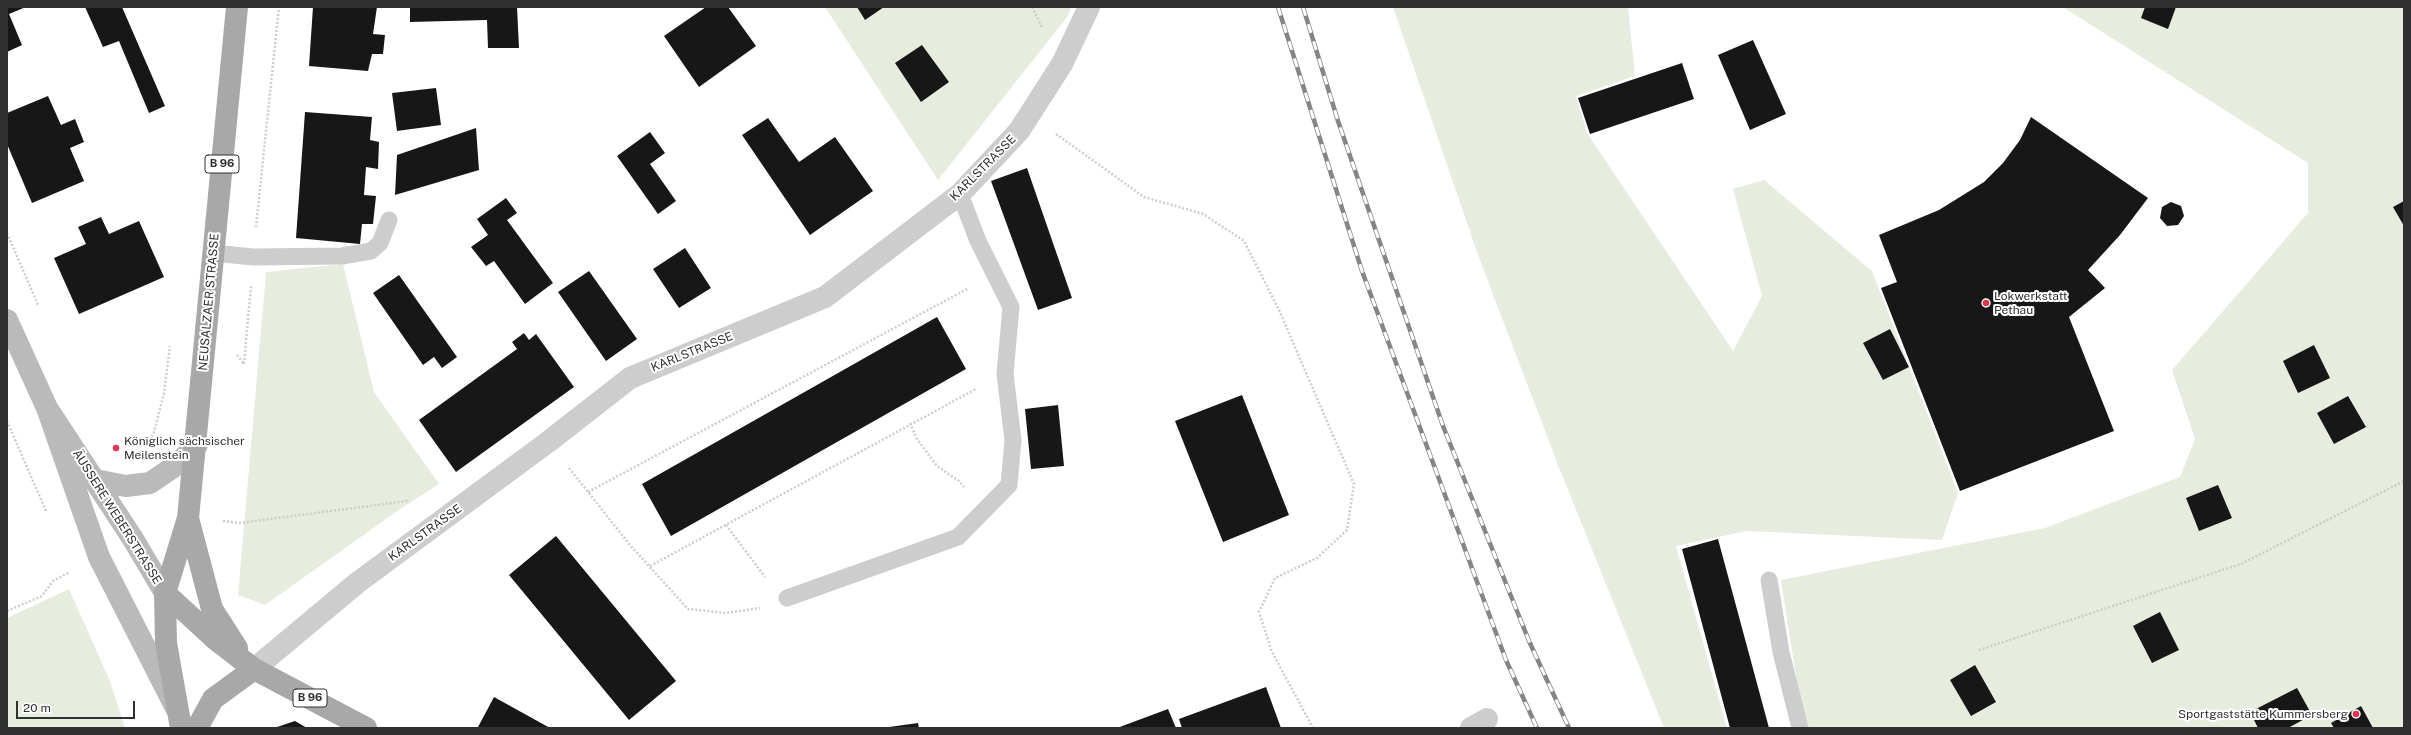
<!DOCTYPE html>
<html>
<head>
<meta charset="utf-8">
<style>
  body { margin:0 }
  #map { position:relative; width:2411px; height:735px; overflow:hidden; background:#fff; font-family:"Public Sans",sans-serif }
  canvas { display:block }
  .frame { position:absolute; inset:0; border:8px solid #303030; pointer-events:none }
  .scale { position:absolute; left:16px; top:701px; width:119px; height:18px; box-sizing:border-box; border:2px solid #303030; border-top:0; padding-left:5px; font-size:12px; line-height:14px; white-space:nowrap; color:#303030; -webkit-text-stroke:3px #fff; paint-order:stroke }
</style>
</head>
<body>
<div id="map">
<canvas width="2411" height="735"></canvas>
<div class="frame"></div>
<div class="scale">20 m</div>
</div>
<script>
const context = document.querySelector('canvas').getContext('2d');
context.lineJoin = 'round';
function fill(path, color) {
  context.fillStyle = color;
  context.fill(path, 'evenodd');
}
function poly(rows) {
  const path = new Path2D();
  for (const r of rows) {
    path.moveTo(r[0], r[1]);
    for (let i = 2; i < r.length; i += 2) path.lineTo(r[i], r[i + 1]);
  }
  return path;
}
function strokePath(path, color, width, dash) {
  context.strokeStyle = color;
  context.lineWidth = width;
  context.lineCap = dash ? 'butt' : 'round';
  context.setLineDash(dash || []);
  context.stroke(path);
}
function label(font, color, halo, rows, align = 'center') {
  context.font = font + ' "Public Sans",sans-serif';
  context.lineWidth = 4;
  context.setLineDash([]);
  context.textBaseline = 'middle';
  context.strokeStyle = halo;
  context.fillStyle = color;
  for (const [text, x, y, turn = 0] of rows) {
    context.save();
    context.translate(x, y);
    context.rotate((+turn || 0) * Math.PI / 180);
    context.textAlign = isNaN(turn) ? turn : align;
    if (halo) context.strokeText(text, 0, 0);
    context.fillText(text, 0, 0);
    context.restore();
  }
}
const green = poly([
  [825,7,1071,7,1068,16,938,180],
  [1393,7,1628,7,1635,76,1576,96,1587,133,1733,351,1762,296,1733,189,1764,180,1872,271,1958,493,1942,540,1747,531,1676,546,1727,728,1665,728,1662,723,1558,465,1478,255],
  [2063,7,2404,7,2404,728,1804,728,1781,580,2045,528,2180,477,2195,439,2172,370,2308,213,2308,163],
  [343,264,374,392,439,484,403,507,265,605,238,595,266,272],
  [69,589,110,681,125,728,7,728,7,618]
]);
const building = poly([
  [7,7,26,7,9,14,22,45,7,52],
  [85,7,122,7,165,106,149,113,119,41,103,47],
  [313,7,377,7,373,34,385,35,383,54,372,54,368,71,309,66],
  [410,7,517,7,519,48,488,48,487,20,410,22],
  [706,7,728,7,756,46,699,87,664,36],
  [857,7,884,7,865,20],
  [2145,7,2176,7,2168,29,2141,18],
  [1753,40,1786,114,1750,130,1718,55],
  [922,45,949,82,921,102,895,63],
  [1682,63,1694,99,1590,134,1578,98],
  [436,88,441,125,397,131,392,93],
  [48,96,61,125,75,119,84,142,70,148,84,181,32,203,7,144,7,113],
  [305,112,372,117,370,140,379,142,378,169,366,167,364,195,376,196,373,224,362,224,360,244,296,238],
  [2031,117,2148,198,2120,235,2088,270,2105,288,2069,317,2114,431,1960,491,1881,288,1897,282,1879,235,1939,210,1984,182,2003,163,2020,140],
  [768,118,799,162,835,137,873,191,810,235,742,135],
  [476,128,479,170,395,195,397,155],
  [650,132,665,153,650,164,676,201,658,214,617,156],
  [1027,168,1072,298,1038,310,991,181],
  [506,198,517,213,507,220,553,283,525,304,494,261,486,266,471,247,488,235,477,219],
  [2404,201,2404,226,2393,207],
  [2171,202,2181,206,2184,216,2178,225,2167,226,2160,218,2162,207],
  [101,217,109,234,139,221,164,277,79,314,54,258,86,244,78,227],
  [685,248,711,288,679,308,653,269],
  [589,271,637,339,606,361,558,292],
  [399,275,457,357,442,368,434,357,423,365,373,293],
  [937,317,966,369,671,536,642,484],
  [1890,329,1909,367,1883,380,1863,343],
  [524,333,529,340,536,334,574,387,456,472,419,420,517,349,512,342],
  [2314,345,2330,378,2298,393,2283,361],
  [1242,395,1289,515,1223,542,1175,421],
  [2348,396,2366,427,2334,444,2317,413],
  [1058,405,1064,466,1031,469,1025,409],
  [2218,485,2232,518,2199,531,2186,498],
  [556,536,676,681,629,720,509,575],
  [1718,539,1769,728,1730,728,1682,549],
  [2160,612,2179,650,2152,663,2133,626],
  [1975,665,1996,702,1971,716,1950,680],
  [1266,687,1281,728,1182,728,1179,719],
  [2297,688,2312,715,2288,728,2258,728,2250,712],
  [494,697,550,728,478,727],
  [2361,706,2373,728,2334,728,2331,723],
  [1168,709,1176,728,1117,728],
  [295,721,307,728,274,728],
  [918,723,919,728,889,728,889,727]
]);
const path = poly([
  [1032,7,1042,27],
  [1056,134,1144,197,1203,214,1244,241,1279,310,1354,484,1347,530,1317,558,1275,578,1259,612,1272,652,1313,728],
  [256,227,279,7],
  [7,233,38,305],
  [237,355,244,364],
  [244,364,251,286],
  [7,421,46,511],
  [910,423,917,439,937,466,959,481,964,487],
  [148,444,154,432,164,393,170,346],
  [569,468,630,545,688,609,726,613,760,608],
  [588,492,969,288],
  [223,521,239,523,407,501,409,503],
  [726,525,765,577],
  [650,566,976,389],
  [7,611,42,596,53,581,70,572],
  [1979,650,2241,564,2404,481]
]);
const lane = poly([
  [214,253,253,257,342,256,371,251,380,243,389,220],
  [1769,580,1781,652,1800,728],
  [787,598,958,537,1009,485,1013,440,1005,374,1011,307,978,241,960,194]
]);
const street = poly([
  [254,669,357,583,548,442,630,378,825,297,960,194,1019,131,1062,64,1089,7],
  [1471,728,1487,719]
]);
const secondary = poly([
  [7,320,47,408,133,539,165,593],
  [47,408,99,557,176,708],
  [95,480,126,486,150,483,175,466,197,445]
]);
const primary = poly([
  [188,518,212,609,237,648],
  [165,593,215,639,254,669,366,728],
  [181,728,166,643,165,593,188,518,237,7],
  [197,728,213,699,254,669]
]);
const rail = poly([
  [1278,7,1362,271,1506,660,1537,728],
  [1303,7,1338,121,1443,426,1529,641,1569,728]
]);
const markers = [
  [1986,303,4,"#e6324e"],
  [116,448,4,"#e6324e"],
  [2356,714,4,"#e6324e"]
];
const shields = [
  [222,164,34],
  [310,698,34]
];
const shieldNames = [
  ["B 96",222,164],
  ["B 96",310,698]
];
const streetNames = [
  ["KARLSTRASSE",983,168,-45],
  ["NEUSALZAER STRASSE",209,302,-85],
  ["KARLSTRASSE",692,352,-22],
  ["ÄUSSERE WEBERSTRASSE",117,517,58],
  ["KARLSTRASSE",425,533,-36]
];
const poiNames = [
  ["Lokwerkstatt",1994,296],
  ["Pethau",1994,310],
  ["Königlich sächsischer",124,441],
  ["Meilenstein",124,455],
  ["Sportgaststätte Kummersberg",2348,714,"right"]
];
fill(green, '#e7edde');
fill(building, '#171717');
strokePath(path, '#cdcdcd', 2.5, [2, 2]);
strokePath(lane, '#cdcdcd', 17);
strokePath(street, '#cdcdcd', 22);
strokePath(secondary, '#bababa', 22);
strokePath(primary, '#a8a8a8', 22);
strokePath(rail, '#858585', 4.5);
strokePath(rail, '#fff', 3, [9]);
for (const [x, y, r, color] of markers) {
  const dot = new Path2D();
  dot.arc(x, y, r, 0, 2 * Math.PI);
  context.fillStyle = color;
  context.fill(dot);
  strokePath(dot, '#fff', 1.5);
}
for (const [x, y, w] of shields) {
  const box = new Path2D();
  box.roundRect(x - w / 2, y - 9, w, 18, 3);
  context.fillStyle = '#fff';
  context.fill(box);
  strokePath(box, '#303030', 1);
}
label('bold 11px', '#303030', null, shieldNames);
label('12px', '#303030', '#fff', streetNames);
label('12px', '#303030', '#fff', poiNames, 'left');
</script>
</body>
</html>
